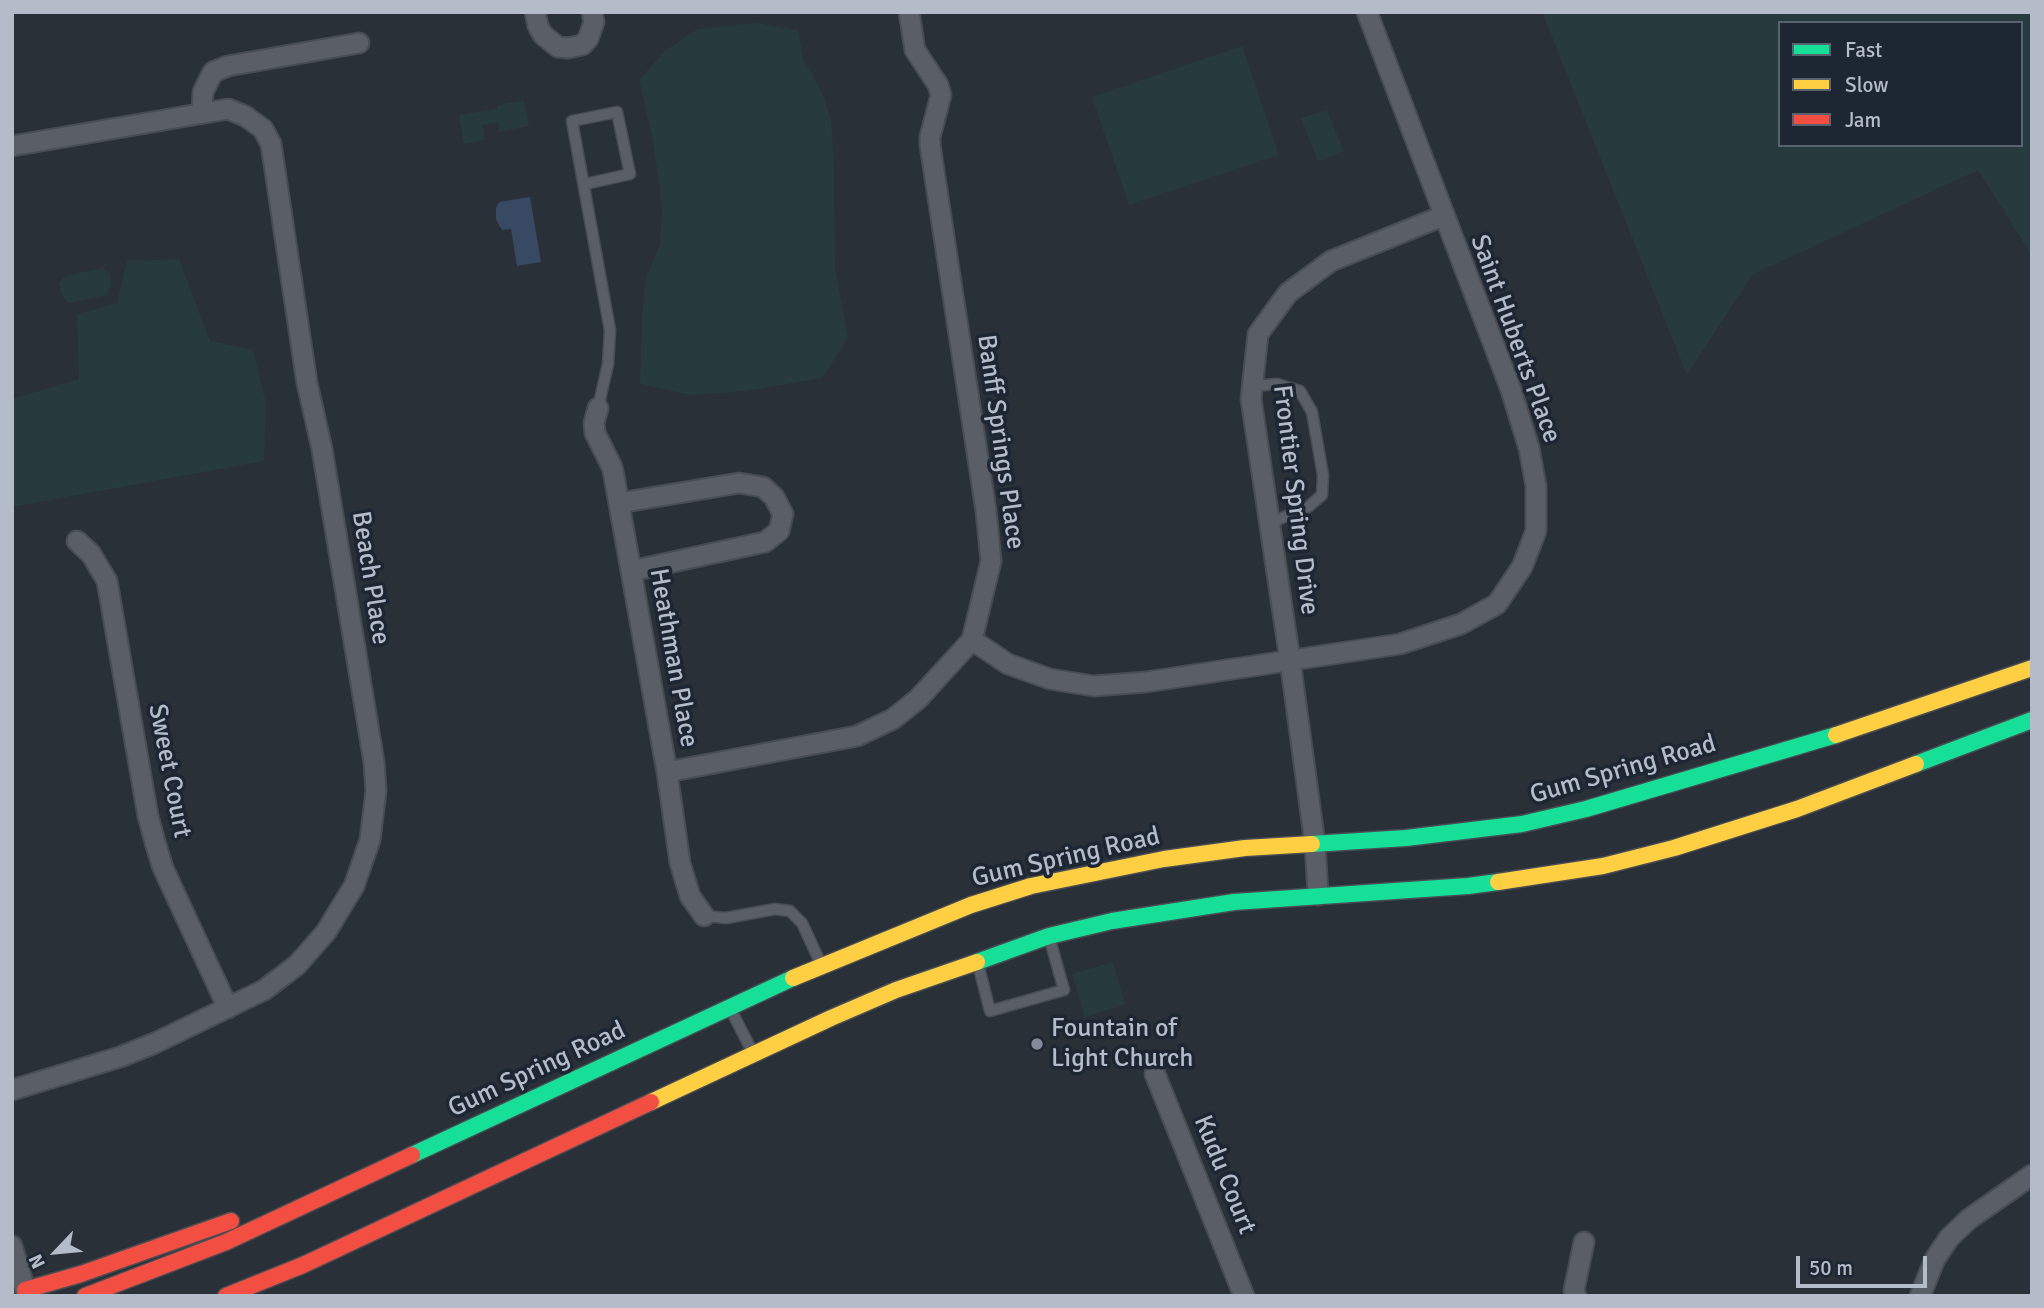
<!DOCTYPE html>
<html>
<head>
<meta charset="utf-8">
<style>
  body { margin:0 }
  #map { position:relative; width:2044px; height:1308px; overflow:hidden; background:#2a3038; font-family:Signika,sans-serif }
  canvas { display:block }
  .frame { position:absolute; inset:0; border:14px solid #b4bcc9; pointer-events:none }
  .legend { position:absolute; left:1778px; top:21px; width:245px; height:126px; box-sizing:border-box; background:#1d2633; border:2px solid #59626f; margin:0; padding:9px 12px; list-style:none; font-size:21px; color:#b4bcc9 }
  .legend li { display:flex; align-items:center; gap:14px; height:35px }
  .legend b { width:35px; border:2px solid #59626f }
  .north { position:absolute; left:21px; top:1217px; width:70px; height:70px; -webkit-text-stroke:5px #1d2633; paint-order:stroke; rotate:244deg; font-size:19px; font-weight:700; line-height:28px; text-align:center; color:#b4bcc9 }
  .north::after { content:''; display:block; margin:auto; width:24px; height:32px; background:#b4bcc9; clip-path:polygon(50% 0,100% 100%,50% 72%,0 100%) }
  .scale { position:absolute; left:1796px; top:1256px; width:131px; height:32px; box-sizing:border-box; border:4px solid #b4bcc9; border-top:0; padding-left:9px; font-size:21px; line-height:24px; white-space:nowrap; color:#b4bcc9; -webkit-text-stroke:5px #1d2633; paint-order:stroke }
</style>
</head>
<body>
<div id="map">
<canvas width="2044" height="1308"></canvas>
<div class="frame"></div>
<ul class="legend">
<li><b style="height:9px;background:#16e098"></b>Fast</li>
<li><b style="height:9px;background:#ffcf43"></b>Slow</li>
<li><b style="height:9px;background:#f24e42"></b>Jam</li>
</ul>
<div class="north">N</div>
<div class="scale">50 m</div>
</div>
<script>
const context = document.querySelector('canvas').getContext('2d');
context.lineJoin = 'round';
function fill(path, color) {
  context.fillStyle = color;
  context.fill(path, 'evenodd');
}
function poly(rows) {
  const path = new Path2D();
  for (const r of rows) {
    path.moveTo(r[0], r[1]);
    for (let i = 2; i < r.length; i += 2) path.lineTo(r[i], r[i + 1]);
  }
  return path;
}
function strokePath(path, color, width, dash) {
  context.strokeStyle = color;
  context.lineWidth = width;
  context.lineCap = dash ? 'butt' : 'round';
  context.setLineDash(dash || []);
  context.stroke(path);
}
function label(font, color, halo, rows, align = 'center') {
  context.font = font + ' Signika,sans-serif';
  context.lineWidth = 7;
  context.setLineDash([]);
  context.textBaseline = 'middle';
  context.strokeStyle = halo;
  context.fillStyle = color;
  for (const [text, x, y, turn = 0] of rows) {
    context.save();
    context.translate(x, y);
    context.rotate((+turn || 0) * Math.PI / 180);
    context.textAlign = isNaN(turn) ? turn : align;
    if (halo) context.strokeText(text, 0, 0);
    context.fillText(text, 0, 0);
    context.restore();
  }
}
const green = poly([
  [1542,12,2032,12,2032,256,1978,170,1752,275,1687,375],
  [1780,23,2021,23,2021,145,1780,145],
  [755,23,798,30,803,59,822,92,831,120,834,165,835,268,848,338,822,378,747,391,691,395,640,384,642,317,646,277,660,245,662,208,653,140,639,80,665,51,698,29],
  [1242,46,1279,155,1129,205,1092,97],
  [524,100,529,126,499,132,498,123,483,125,484,140,464,144,459,115,497,109,498,105],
  [1327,110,1344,152,1318,161,1301,118],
  [179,259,210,341,253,350,266,403,264,461,12,507,12,399,79,379,77,315,117,303,127,261],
  [103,268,110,274,111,286,107,295,70,303,66,301,60,292,59,283,65,276],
  [1113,962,1125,1004,1085,1017,1072,974]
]);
const water = poly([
  [530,197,541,262,517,266,511,229,503,230,500,227,496,219,496,208,499,202]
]);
const lane = poly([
  [585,184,630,174,617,112,572,121,610,330,608,364,598,408],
  [1252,386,1277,384,1300,391,1312,412,1323,475,1322,495,1308,507,1270,523],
  [704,916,726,918,775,909,790,911,802,923,820,962],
  [978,964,990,1011,1064,990,1050,940],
  [731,1010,753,1053]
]);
const street = poly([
  [535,12,538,26,543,35,558,47,568,48,582,45,588,39,594,22,592,12],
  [202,113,203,92,213,72,228,66,359,43],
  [12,146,228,109,245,116,263,129,271,144,307,383,322,449,374,762,376,791,370,840,354,886,326,932,297,965,264,990,155,1043,120,1057,12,1090],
  [598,408,594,423,595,433,612,467,614,476,667,772,680,863,690,896,704,916],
  [619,503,739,483,763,487,774,497,783,514,779,531,765,542,631,571],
  [77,541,91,554,107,581,148,816,155,842,163,868,228,1008],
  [972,640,1008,664,1050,679,1094,686,1146,682,1400,644,1461,624,1497,604,1522,567,1536,531,1536,486,1529,448,1511,390,1367,12],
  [667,772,857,736,893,719,918,699,972,640,991,561,986,511,930,145,930,137,941,95,938,85,915,50,909,12],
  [1318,895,1315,844,1290,660,1251,399,1258,334,1288,293,1331,261,1443,216],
  [1155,1074,1244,1296],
  [12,1246,27,1296],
  [1576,1296,1574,1290,1584,1242],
  [1920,1296,1935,1259,1949,1238,1969,1219,2032,1175]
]);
const fast = poly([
  [1916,764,2032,720],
  [1312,844,1406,838,1522,824,1586,809,1836,735],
  [977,962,1049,936,1112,921,1234,902,1468,886,1498,882],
  [412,1155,793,978]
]);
const slow = poly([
  [1836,735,2032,668],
  [1498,882,1603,866,1674,848,1797,809,1916,764],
  [793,978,971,905,1031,886,1164,859,1245,848,1312,844],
  [651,1102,831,1018,896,990,977,962]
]);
const jam = poly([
  [25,1290,81,1274,231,1221],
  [85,1296,226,1242,412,1155],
  [226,1296,303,1265,651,1102]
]);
const markers = [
  [1037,1044,7,"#848b96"]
];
const streetNames = [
  ["Saint Huberts Place",1515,339,70],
  ["Banff Springs Place",1000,442,82],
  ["Frontier Spring Drive",1295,500,83],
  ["Beach Place",370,578,81],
  ["Heathman Place",673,658,80],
  ["Gum Spring Road",1623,770,-16],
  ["Sweet Court",169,771,79],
  ["Gum Spring Road",1066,858,-13],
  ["Gum Spring Road",537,1070,-25],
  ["Kudu Court",1224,1175,68]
];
const poiNames = [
  ["Fountain of",1051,1029],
  ["Light Church",1051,1059]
];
fill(green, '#273a3e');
fill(water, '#384963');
strokePath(lane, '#484c53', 13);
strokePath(street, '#484c53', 23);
strokePath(fast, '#484c53', 19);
strokePath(slow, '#484c53', 19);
strokePath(jam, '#484c53', 19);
strokePath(lane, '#5a5e66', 10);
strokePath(street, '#5a5e66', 19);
strokePath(fast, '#16e098', 16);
strokePath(slow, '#ffcf43', 16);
strokePath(jam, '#f24e42', 16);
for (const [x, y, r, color] of markers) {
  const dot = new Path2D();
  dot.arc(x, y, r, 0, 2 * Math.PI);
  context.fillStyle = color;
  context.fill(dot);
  strokePath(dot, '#1d2633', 2.5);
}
label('26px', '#b4bcc9', '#1d2633', streetNames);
label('26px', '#b4bcc9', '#1d2633', poiNames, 'left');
</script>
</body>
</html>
